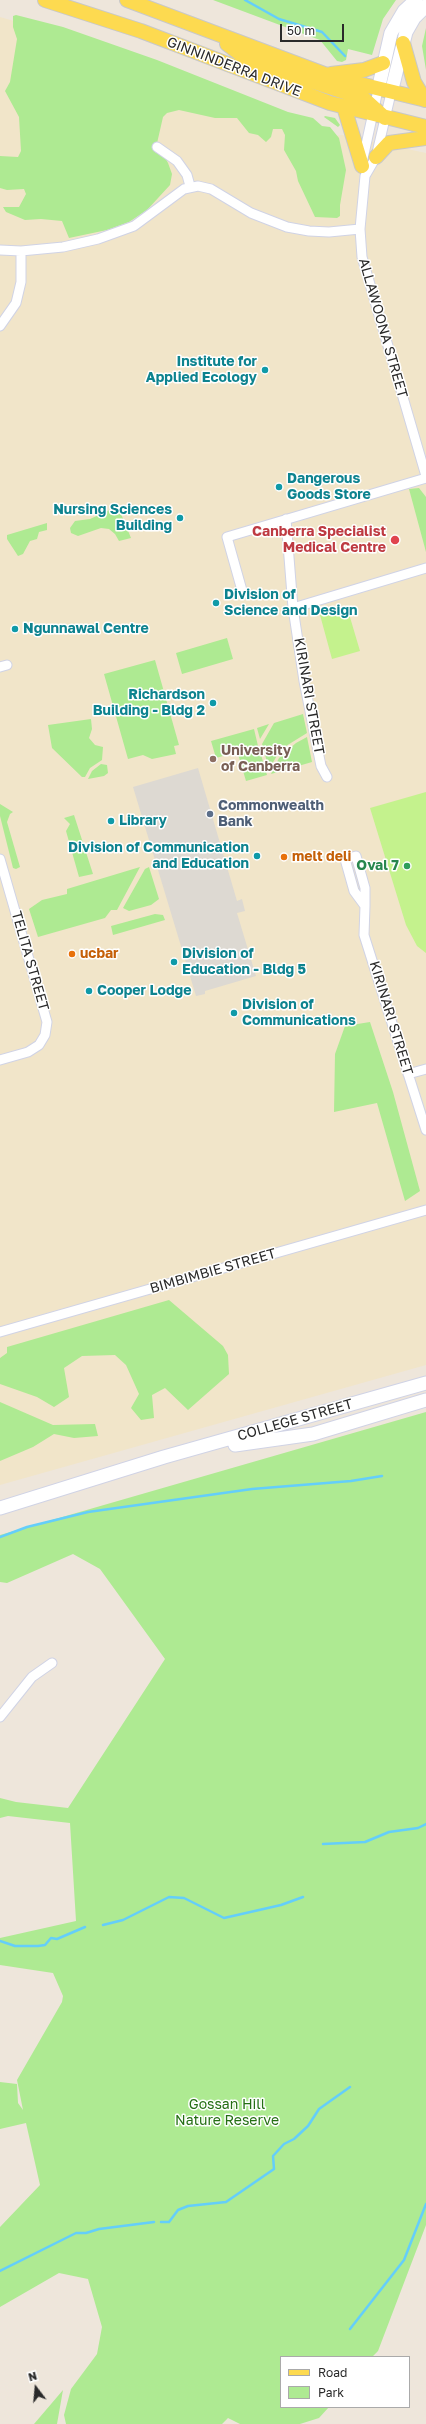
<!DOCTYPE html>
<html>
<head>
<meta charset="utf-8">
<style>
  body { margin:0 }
  #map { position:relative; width:426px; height:2424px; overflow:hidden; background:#eee6db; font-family:"Golos Text",sans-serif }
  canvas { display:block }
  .legend { position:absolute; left:280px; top:2356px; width:130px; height:52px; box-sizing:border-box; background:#fff; border:1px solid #aaa; margin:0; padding:5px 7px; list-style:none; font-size:12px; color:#2a2a2a }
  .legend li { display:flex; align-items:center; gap:8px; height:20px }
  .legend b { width:20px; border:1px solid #aaa }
  .north { position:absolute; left:16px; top:2368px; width:40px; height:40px; -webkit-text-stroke:3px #fff; paint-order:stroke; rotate:344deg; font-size:11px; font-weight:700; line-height:16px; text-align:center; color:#2a2a2a }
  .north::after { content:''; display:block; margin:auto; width:14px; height:18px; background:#2a2a2a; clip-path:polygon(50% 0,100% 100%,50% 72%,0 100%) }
  .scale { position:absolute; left:280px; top:24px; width:64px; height:18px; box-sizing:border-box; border:2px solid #2a2a2a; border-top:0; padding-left:5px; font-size:12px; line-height:14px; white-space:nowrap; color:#2a2a2a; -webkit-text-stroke:3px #fff; paint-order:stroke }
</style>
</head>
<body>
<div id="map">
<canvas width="426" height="2424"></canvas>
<ul class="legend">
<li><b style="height:5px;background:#fdda50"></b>Road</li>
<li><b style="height:11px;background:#aeea92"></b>Park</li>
</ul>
<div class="north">N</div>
<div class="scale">50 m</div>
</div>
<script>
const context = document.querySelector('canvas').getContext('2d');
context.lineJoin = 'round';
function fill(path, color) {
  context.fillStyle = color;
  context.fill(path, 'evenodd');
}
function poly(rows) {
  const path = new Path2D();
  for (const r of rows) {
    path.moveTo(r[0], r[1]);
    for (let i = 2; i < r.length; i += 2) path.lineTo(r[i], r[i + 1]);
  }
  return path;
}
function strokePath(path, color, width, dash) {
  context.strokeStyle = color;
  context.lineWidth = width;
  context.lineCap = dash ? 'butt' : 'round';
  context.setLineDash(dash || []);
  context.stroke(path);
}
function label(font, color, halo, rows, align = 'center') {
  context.font = font + ' "Golos Text",sans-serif';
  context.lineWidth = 3;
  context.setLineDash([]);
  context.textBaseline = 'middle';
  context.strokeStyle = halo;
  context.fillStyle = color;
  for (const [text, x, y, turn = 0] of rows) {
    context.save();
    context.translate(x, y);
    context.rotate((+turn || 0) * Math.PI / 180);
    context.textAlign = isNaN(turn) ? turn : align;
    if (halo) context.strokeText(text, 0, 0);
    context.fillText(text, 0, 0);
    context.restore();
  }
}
const education = poly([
  [0,17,14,21,324,137,342,135,426,153,426,1365,0,1485]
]);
const green = poly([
  [213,0,396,0,383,19,372,55,348,49,346,60,342,62,337,61,320,40],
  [16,15,63,27,157,60,288,112,313,118,322,126,330,127,339,138,346,170,340,205,340,216,337,218,315,217,298,181,296,171,284,150,285,135,282,129,273,129,271,137,266,142,258,135,249,133,237,118,215,118,179,110,167,113,163,117,155,152,165,157,168,163,172,174,170,185,147,210,129,222,107,230,69,238,62,221,41,219,25,220,6,212,3,207,19,207,26,194,24,189,7,190,0,188,0,156,18,157,21,151,19,117,5,91,10,82,17,39,13,27,13,16],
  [426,28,426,70,422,46],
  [325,116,335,118,340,125,338,127,324,117],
  [419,488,426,497,426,552,409,489],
  [112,509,119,509,131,538,119,541,115,534,109,529,101,528,78,536,71,533,70,528,75,521,90,519],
  [47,523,47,530,39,532,37,539,30,541,23,554,18,556,7,539,7,535],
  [227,638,233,659,182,674,176,653],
  [155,660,179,745,174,746,176,754,152,759,143,755,128,759,104,674],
  [303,714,307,733,286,746,278,754,269,769,262,744,274,723],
  [91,719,92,729,89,738,95,745,103,747,102,760,90,768,85,777,82,777,52,748,48,725],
  [269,724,260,739,257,728],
  [254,729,258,746,216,758,211,741],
  [307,737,312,762,271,774,279,758,296,743],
  [259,748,267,775,246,781,238,754],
  [101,764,107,765,108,773,104,776,88,779,92,771],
  [0,804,13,812,10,814,7,822,20,867,16,869,13,868,0,816],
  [74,815,93,874,79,877,66,831,70,824,64,818],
  [140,867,117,910,111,910,105,918,38,937,29,909,42,900,67,894,67,889],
  [149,867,159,899,151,905,129,911,123,908,145,869],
  [155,914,163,915,165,920,113,935,111,926],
  [370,1022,393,1092,420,1191,405,1201,377,1103,334,1112,335,1054,345,1026],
  [169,1300,223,1346,228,1355,229,1374,188,1410,165,1388,152,1395,154,1418,141,1420,131,1408,139,1394,126,1365,115,1355,82,1356,64,1368,69,1397,54,1407,37,1397,0,1384,0,1358,7,1353,7,1347],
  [0,1402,53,1425,95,1424,98,1436,74,1438,54,1434,33,1447,0,1461],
  [426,1412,426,2225,378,2351,372,2357,281,2357,281,2407,329,2407,319,2418,300,2424,240,2424,228,2418,222,2424,66,2424,64,2415,71,2389,97,2354,102,2327,88,2279,59,2273,0,2307,0,2227,40,2185,26,2123,0,2129,0,2082,17,2084,18,2103,23,2110,17,2080,62,2002,63,1996,53,1973,0,1965,0,1938,76,1921,70,1823,8,1816,0,1818,0,1798,16,1802,68,1808,165,1659,100,1569,73,1554,7,1583,0,1582,0,1535],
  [63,2390,57,2424,34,2424]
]);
const pitch = poly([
  [347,607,360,651,332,659,320,615],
  [426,792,426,953,417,946,406,925,370,808]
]);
const plaza = poly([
  [198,768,237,901,242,899,245,911,237,913,256,976,205,991,205,994,196,996,133,787]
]);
const stream = poly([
  [245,0,279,19,322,32,345,56],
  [0,1537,27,1527,88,1512,252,1489,351,1481,382,1476],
  [323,1844,365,1842,389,1832,418,1828,426,1824],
  [103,1925,123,1920,169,1897,184,1898,224,1918,281,1905,303,1897],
  [0,1941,15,1946,38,1946,45,1945,51,1938,57,1939,85,1927],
  [161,2222,169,2222,178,2210,188,2206,226,2202,274,2169,273,2156,284,2144,294,2139,308,2126,319,2109,350,2087],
  [0,2271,76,2233,86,2233,99,2229,154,2222],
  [350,2329,404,2260,426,2204]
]);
const street = poly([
  [391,93,376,157,365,176,360,229,362,257,426,476],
  [157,147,177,161,187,175,190,186],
  [362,163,378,90],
  [0,250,21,251,63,247,98,239,134,226,184,189,198,186,211,189,251,213,287,227,309,231,329,232,360,229],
  [0,326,16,303,21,282,21,251],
  [286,519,293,608,304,681,321,766,327,777],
  [243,594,227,537,426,478],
  [293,608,426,568],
  [0,667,7,665],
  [0,859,47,1022,45,1035,39,1045,28,1052,0,1060],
  [365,906,354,891,345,859,356,856,365,888,365,906,364,935,426,1130],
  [408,1074,426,1069],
  [0,1332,426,1210],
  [0,1717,32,1677,52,1663]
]);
const secondary = poly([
  [378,90,391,33,404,11,416,0],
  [391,93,406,32,414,18,426,6],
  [235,1445,313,1434,426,1400],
  [0,1508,164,1457,426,1383]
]);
const primary = poly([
  [45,0,141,31,330,103,426,127],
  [127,0,335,78,426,100],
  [403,43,414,82,425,100],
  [227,44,248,60,363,98,385,118],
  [331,74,364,70,383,63],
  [344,107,362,166],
  [376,157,389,143,426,138]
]);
const markers = [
  [265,370,4,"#0f9aa8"],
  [279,487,4,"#0f9aa8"],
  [180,518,4,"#0f9aa8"],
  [395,540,5,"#e0444e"],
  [216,603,4,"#0f9aa8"],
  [15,629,4,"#0f9aa8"],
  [213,703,4,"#0f9aa8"],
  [213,759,4,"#8d6e63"],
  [210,814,4,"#5c6f8a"],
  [111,821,4,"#0f9aa8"],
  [257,856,4,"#0f9aa8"],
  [284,857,4,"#e8710a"],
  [407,866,4,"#2e9e5b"],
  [72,954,4,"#e8710a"],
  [174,962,4,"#0f9aa8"],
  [89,991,4,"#0f9aa8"],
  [234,1013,4,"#0f9aa8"]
];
const streetNames = [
  ["GINNINDERRA DRIVE",234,67,21],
  ["ALLAWOONA STREET",383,328,74],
  ["KIRINARI STREET",309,696,80],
  ["TELITA STREET",30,961,74],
  ["KIRINARI STREET",391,1018,73],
  ["BIMBIMBIE STREET",213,1271,-16],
  ["COLLEGE STREET",295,1420,-16]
];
const cultureNames = [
  ["Institute for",257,362,"right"],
  ["Applied Ecology",257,378,"right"],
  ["Dangerous",287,479],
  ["Goods Store",287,495],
  ["Nursing Sciences",172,510,"right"],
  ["Building",172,526,"right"],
  ["Division of",224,595],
  ["Science and Design",224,611],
  ["Ngunnawal Centre",23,629],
  ["Richardson",205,695,"right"],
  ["Building - Bldg 2",205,711,"right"],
  ["Library",119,821],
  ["Division of Communication",249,848,"right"],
  ["and Education",249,864,"right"],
  ["Division of",182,954],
  ["Education - Bldg 5",182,970],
  ["Cooper Lodge",97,991],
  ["Division of",242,1005],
  ["Communications",242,1021]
];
const healthNames = [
  ["Canberra Specialist",386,532],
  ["Medical Centre",386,548]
];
const educationNames = [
  ["University",221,751],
  ["of Canberra",221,767]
];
const serviceNames = [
  ["Commonwealth",218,806],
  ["Bank",218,822]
];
const foodNames = [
  ["melt deli",292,857],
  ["ucbar",80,954]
];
const leisureNames = [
  ["Oval 7",399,866]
];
const parkNames = [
  ["Gossan Hill",227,2105],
  ["Nature Reserve",227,2121]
];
fill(education, '#f1e5c9');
fill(green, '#aeea92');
fill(pitch, '#c4f28d');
fill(plaza, '#ddd9d2');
strokePath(stream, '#64cefa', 2.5);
strokePath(street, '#d0d3e5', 11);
strokePath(secondary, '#d0d3e5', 15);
strokePath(primary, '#c8c8c8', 16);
strokePath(street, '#fff', 9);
strokePath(secondary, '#fff', 13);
strokePath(primary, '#fdda50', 14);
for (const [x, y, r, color] of markers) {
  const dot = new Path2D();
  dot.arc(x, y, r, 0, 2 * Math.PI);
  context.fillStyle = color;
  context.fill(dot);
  strokePath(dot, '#fff', 1.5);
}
label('14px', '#2a2a2a', '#fff', streetNames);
label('bold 14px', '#0d838f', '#fff', cultureNames, 'left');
label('bold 14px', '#be3a42', '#fff', healthNames, 'right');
label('bold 14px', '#785e54', '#fff', educationNames, 'left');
label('bold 14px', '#4e5e75', '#fff', serviceNames, 'left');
label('bold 14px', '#c56008', '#fff', foodNames, 'left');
label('bold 14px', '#27864d', '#fff', leisureNames, 'right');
label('14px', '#246f13', '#fff', parkNames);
</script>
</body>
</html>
